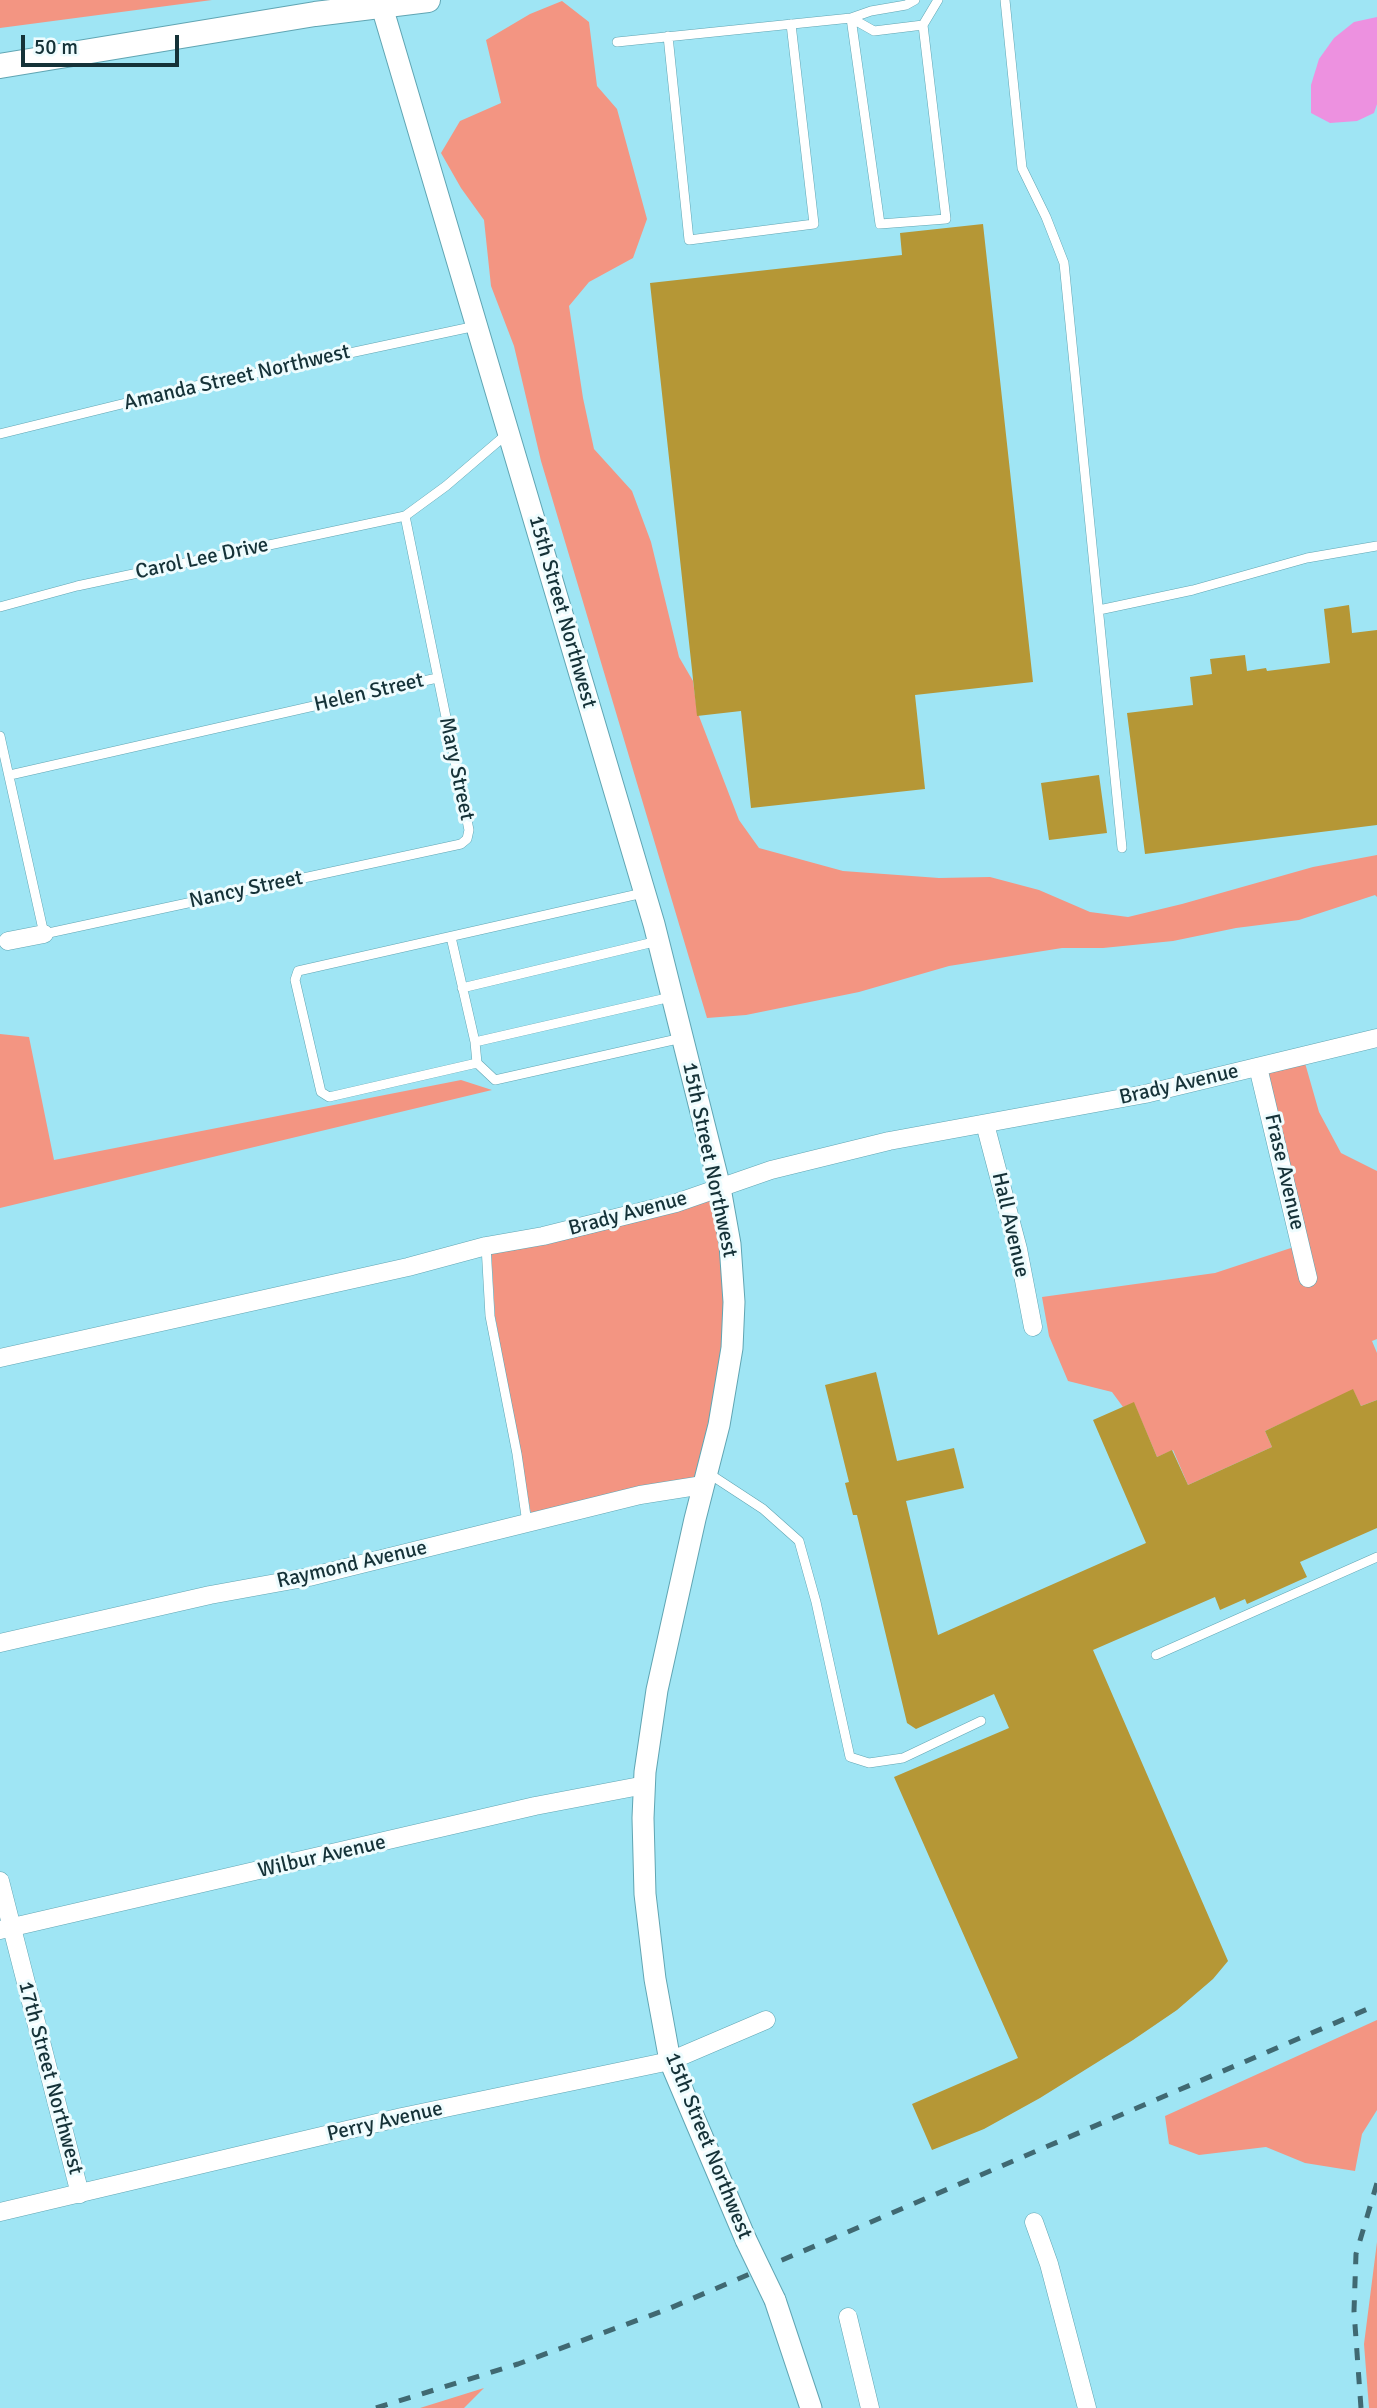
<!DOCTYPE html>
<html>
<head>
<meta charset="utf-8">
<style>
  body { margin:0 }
  #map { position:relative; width:1377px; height:2408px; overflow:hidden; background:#9fe5f4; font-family:Signika,sans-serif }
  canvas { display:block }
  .scale { position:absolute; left:21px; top:35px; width:158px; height:32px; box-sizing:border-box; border:4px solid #153238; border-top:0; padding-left:9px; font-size:21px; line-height:24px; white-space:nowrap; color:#153238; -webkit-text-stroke:5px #eefcfe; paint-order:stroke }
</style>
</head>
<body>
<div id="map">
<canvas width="1377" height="2408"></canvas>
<div class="scale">50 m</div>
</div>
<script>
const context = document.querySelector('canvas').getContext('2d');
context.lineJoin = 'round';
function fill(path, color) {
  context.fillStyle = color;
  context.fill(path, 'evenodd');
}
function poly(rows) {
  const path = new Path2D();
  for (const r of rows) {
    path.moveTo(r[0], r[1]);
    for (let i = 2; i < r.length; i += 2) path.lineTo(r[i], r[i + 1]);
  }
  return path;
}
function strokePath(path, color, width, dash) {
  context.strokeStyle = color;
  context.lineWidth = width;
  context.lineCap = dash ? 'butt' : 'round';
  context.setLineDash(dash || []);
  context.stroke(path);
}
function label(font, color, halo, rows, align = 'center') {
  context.font = font + ' Signika,sans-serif';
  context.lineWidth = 6;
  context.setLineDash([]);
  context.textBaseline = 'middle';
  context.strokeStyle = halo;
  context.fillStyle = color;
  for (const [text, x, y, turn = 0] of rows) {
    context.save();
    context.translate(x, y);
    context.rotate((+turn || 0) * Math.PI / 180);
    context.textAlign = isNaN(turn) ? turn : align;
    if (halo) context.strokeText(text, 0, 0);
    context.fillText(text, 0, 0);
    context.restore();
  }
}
const green = poly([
  [0,0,212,0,0,28],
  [562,1,589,22,597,86,617,109,647,219,633,258,589,282,569,306,583,398,594,449,632,491,651,542,679,657,693,681,697,711,739,820,759,848,843,871,939,878,990,877,1039,890,1090,912,1128,917,1182,904,1313,867,1377,855,1377,897,1375,895,1299,920,1236,928,1173,941,1103,948,1062,948,949,966,859,992,746,1015,707,1018,541,461,514,346,491,286,484,220,461,188,441,153,460,121,501,103,486,40,530,14],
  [0,1034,29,1037,54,1160,461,1080,492,1090,0,1208],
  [1303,1056,1319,1112,1341,1153,1377,1171,1377,1339,1372,1341,1377,1353,1377,1400,1361,1406,1353,1390,1265,1431,1272,1447,1188,1485,1173,1450,1157,1457,1134,1403,1123,1407,1112,1392,1068,1381,1049,1336,1042,1297,1215,1273,1300,1245,1258,1067],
  [715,1197,728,1302,700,1480,531,1514,495,1316,491,1249],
  [1377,2020,1377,2110,1362,2134,1355,2171,1305,2163,1266,2147,1199,2155,1169,2144,1165,2116],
  [1377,2242,1377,2408,1369,2408,1364,2344],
  [484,2388,464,2408,420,2408]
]);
const water = poly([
  [1377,17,1377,104,1374,113,1357,121,1330,123,1311,113,1311,85,1319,59,1334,38,1354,22]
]);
const building = poly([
  [983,224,1033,682,915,695,925,789,751,808,741,711,697,716,650,283,902,255,900,233],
  [1349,605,1352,633,1377,630,1377,825,1145,854,1127,713,1193,705,1190,677,1212,674,1210,659,1245,655,1247,671,1266,668,1267,671,1330,663,1324,609],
  [1099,775,1107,833,1049,840,1041,783],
  [876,1372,897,1461,954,1448,964,1488,906,1501,938,1635,1146,1543,1093,1420,1134,1402,1157,1457,1172,1450,1188,1485,1272,1447,1265,1431,1353,1389,1361,1406,1377,1400,1377,1528,1300,1562,1307,1577,1247,1604,1245,1599,1220,1610,1215,1597,1093,1650,1228,1961,1213,1979,1177,2010,1133,2040,1040,2098,984,2129,932,2150,912,2104,1018,2058,894,1777,1009,1728,994,1694,916,1729,907,1723,857,1515,853,1515,845,1483,849,1482,825,1385]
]);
const service = poly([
  [1005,0,1022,168,1046,217,1064,263,1122,848],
  [851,18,874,31,923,25],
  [851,18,871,11,906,5,915,0],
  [668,36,689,240,814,224,791,24],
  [617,42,851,18,880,224,946,219,923,25,938,0],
  [0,434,191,387,476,326],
  [0,607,77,586,405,516,446,486,508,433],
  [1099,610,1193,590,1307,558,1377,546],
  [0,736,44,934,461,844,467,839,469,830,405,516],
  [10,775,437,678],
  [451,937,475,1042,477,1063,495,1080,682,1038],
  [462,988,658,941],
  [475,1042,671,997],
  [477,1063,329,1097,321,1092,295,980,298,971,643,893],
  [486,1246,490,1316,517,1454,527,1523],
  [708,1473,763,1509,799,1541,816,1602,850,1757,869,1763,903,1758,981,1721],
  [1156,1655,1377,1557]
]);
const minor = poly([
  [8,941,44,934],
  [1258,1067,1308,1278],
  [985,1124,1018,1249,1033,1327],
  [0,1358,408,1267,486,1246,543,1236,676,1203,771,1170,889,1141,1145,1094,1377,1038],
  [0,1643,210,1595,309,1577,640,1495,703,1485],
  [0,1881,80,2194],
  [0,1930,535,1806,645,1785],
  [0,2212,402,2117,670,2061,766,2020],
  [1034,2222,1049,2264,1087,2408],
  [848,2317,870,2408]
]);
const tertiary = poly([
  [380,0,654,924,720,1188,730,1244,734,1302,732,1348,719,1425,695,1519,657,1690,645,1772,643,1818,645,1894,655,1979,670,2061,746,2240],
  [775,2300,811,2408]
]);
const secondary = poly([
  [0,66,315,14,428,0]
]);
const rail = poly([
  [376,2408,518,2364,668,2309,1377,2005],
  [1361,2408,1354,2311,1356,2254,1377,2183]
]);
const tertiaryBridge = poly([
  [746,2240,775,2300]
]);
const streetNames = [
  ["Amanda Street Northwest",237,378,-13],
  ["Carol Lee Drive",202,559,-12],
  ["15th Street Northwest",562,612,74],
  ["Helen Street",369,693,-13],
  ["Mary Street",456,769,78],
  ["Nancy Street",246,890,-12],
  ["Brady Avenue",1179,1085,-13],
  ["15th Street Northwest",709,1160,78],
  ["Frase Avenue",1284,1172,77],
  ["Brady Avenue",628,1214,-15],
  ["Hall Avenue",1010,1225,77],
  ["Raymond Avenue",352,1565,-13],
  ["Wilbur Avenue",322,1857,-13],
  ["17th Street Northwest",50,2078,75],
  ["Perry Avenue",385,2122,-13],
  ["15th Street Northwest",708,2146,68]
];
fill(green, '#f39582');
fill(water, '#ed91e0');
fill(building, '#b59736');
strokePath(service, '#60a5b3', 10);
strokePath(minor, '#60a5b3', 19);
strokePath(tertiary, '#60a5b3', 23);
strokePath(secondary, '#60a5b3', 26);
strokePath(service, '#fff', 9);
strokePath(minor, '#fff', 18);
strokePath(tertiary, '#fff', 21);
strokePath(secondary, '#fff', 24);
strokePath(rail, '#406972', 5, [12, 12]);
strokePath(tertiaryBridge, '#60a5b3', 23, []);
strokePath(tertiaryBridge, '#fff', 21);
label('21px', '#153238', '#eefcfe', streetNames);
</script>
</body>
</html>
